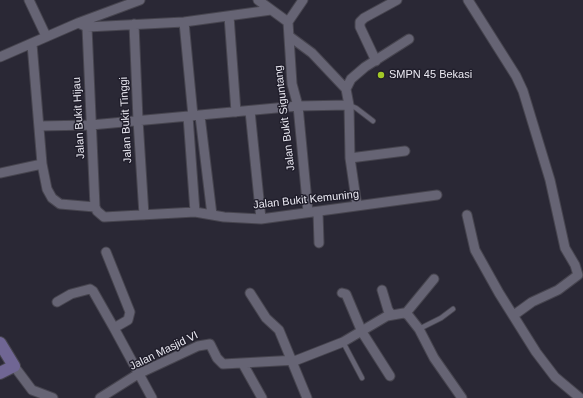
<!DOCTYPE html>
<html>
<head>
<meta charset="utf-8">
<style>
  body { margin:0 }
  canvas { display:block; background:#2a2835 }
</style>
</head>
<body>
<canvas width="583" height="398"></canvas>
<script>
const context = document.querySelector('canvas').getContext('2d');
context.lineJoin = 'round';
function poly(rows) {
  const path = new Path2D();
  for (const r of rows) {
    path.moveTo(r[0], r[1]);
    for (let i = 2; i < r.length; i += 2) path.lineTo(r[i], r[i + 1]);
  }
  return path;
}
function strokePath(path, color, width, dash) {
  context.strokeStyle = color;
  context.lineWidth = width;
  context.lineCap = dash ? 'butt' : 'round';
  context.setLineDash(dash || []);
  context.stroke(path);
}
function label(font, color, halo, rows, align = 'center') {
  context.font = font + ' Arial,sans-serif';
  context.lineWidth = 3;
  context.setLineDash([]);
  context.textBaseline = 'middle';
  context.strokeStyle = halo;
  context.fillStyle = color;
  for (const [text, x, y, turn = 0] of rows) {
    context.save();
    context.translate(x, y);
    context.rotate((+turn || 0) * Math.PI / 180);
    context.textAlign = isNaN(turn) ? turn : align;
    if (halo) context.strokeText(text, 0, 0);
    context.fillText(text, 0, 0);
    context.restore();
  }
}
const lane = poly([
  [349,105,356,108,373,121],
  [419,329,441,318,453,309],
  [343,342,362,378]
]);
const street = poly([
  [29,0,46,36],
  [258,0,288,22],
  [468,0,516,76,523,91,550,180,565,248,575,265,578,275,558,290,532,302,514,315],
  [229,16,236,112],
  [184,22,193,116],
  [288,22,292,84,298,106,308,212],
  [288,22,303,0],
  [78,23,87,27,184,22,271,10],
  [134,24,138,120,144,215],
  [87,27,95,207],
  [289,36,312,53,346,89,349,105,350,158,357,206],
  [32,44,42,164,47,189,52,198,60,204,95,207,97,211,104,217,195,212,224,217,261,219,437,195],
  [0,57,78,23,140,0],
  [376,61,360,27,360,22,364,18,397,0],
  [346,89,351,79,365,67,409,39],
  [250,111,261,219],
  [188,116,195,212],
  [200,116,212,215],
  [39,126,91,125,298,106,349,105],
  [350,158,405,151],
  [0,173,42,164],
  [318,212,319,243],
  [467,215,475,250,499,293,536,352,555,377,580,398],
  [106,252,130,312,128,320,114,328,152,398],
  [382,290,388,310,391,314],
  [250,293,266,318,279,330,307,398],
  [342,293,346,294,362,332,390,376],
  [57,302,71,294,90,289,93,291,114,328],
  [406,313,434,279],
  [243,364,262,398],
  [14,366,32,390,53,398],
  [100,398,138,374,198,346,210,344,217,358,223,364,297,360,343,342,387,316,404,313,408,315,419,329,434,358,462,398]
]);
const secondary = poly([
  [0,343,14,366,0,373]
]);
const markers = [
  [381,75,4,"#a3c927"]
];
const poiNames = [
  ["SMPN 45 Bekasi",389,75]
];
const streetNames = [
  ["Jalan Bukit Hijau",79,118,-93],
  ["Jalan Bukit Siguntang",285,118,-97],
  ["Jalan Bukit Tinggi",126,120,-93],
  ["Jalan Bukit Kemuning",306,200,-6],
  ["Jalan Masjid VI",164,351,-26]
];
strokePath(lane, '#47454f', 6);
strokePath(street, '#47454f', 11);
strokePath(secondary, '#47454f', 14);
strokePath(lane, '#666474', 4.5);
strokePath(street, '#666474', 9);
strokePath(secondary, '#706694', 12);
for (const [x, y, r, color] of markers) {
  const dot = new Path2D();
  dot.arc(x, y, r, 0, 2 * Math.PI);
  context.fillStyle = color;
  context.fill(dot);
  strokePath(dot, '#201e2b', 1.5);
}
label('11px', '#eae9f2', '#201e2b', poiNames, 'left');
label('11px', '#eae9f2', '#201e2b', streetNames);
</script>
</body>
</html>
